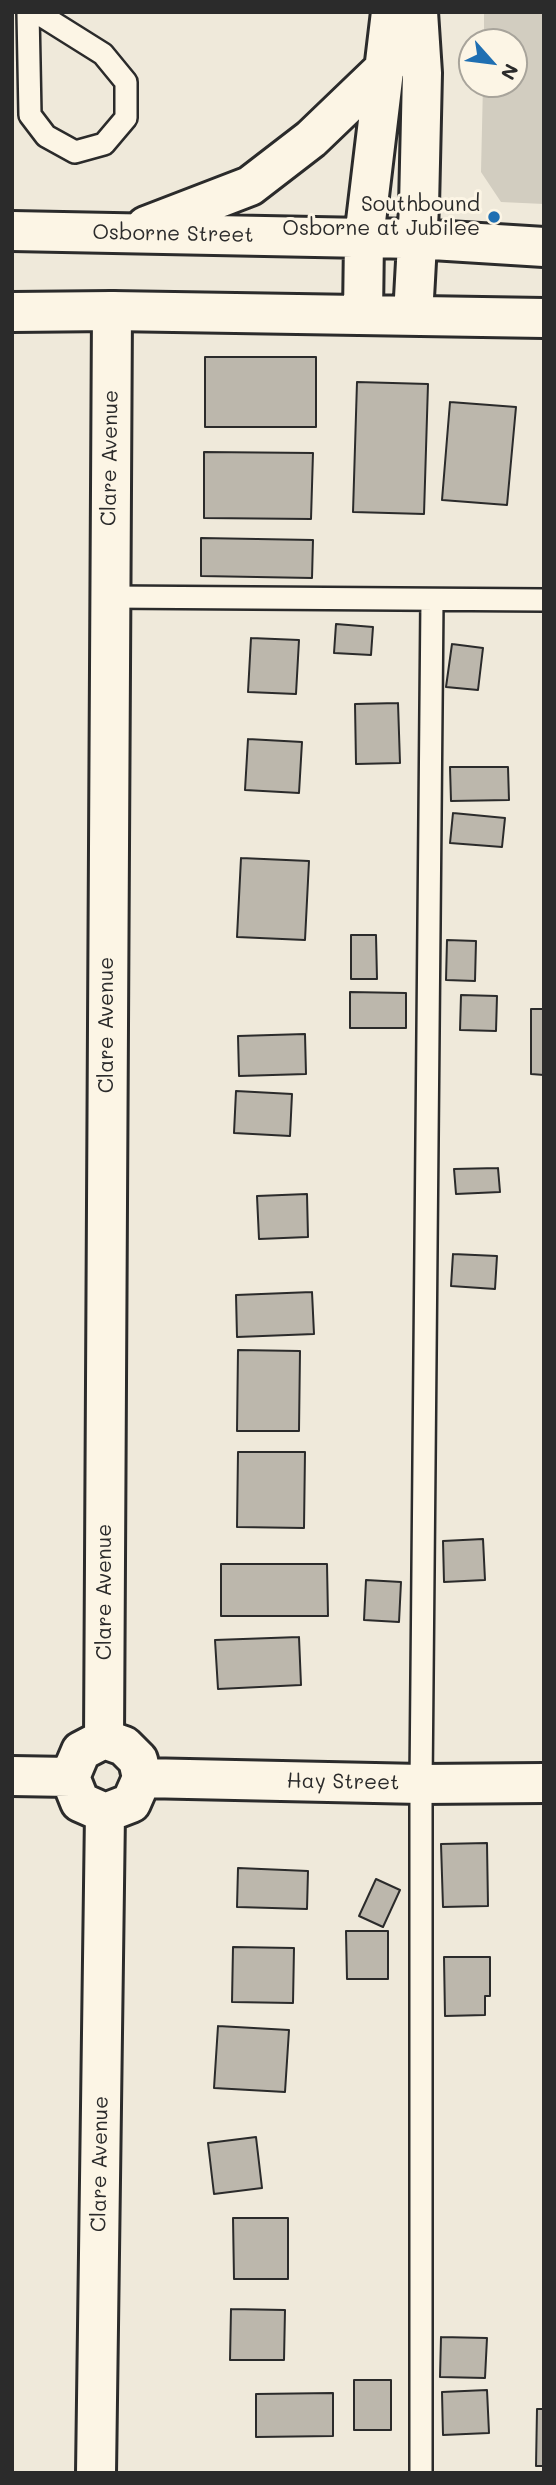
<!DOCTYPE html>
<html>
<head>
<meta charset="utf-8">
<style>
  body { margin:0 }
  #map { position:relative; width:556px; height:2485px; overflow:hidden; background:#efe9da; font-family:Mali,sans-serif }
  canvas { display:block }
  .frame { position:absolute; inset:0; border:14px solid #2b2b2b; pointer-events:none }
  .north { position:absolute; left:458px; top:28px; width:70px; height:70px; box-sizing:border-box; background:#fcf5e5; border:2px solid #a8a49b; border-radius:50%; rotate:118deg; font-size:19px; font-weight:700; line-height:28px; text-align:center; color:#2b2b2b }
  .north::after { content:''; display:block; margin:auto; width:24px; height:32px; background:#1f6fb2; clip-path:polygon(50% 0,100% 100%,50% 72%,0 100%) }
</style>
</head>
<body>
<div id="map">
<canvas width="556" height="2485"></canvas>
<div class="frame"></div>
<div class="north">N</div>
</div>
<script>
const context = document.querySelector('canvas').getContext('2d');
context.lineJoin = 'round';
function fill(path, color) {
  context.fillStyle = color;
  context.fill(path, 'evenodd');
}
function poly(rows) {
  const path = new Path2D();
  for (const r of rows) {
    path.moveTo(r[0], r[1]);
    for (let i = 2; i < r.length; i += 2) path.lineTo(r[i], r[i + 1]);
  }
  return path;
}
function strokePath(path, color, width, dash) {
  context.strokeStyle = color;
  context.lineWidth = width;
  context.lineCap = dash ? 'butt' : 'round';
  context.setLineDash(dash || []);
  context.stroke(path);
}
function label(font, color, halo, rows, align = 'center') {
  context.font = font + ' Mali,sans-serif';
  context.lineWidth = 6;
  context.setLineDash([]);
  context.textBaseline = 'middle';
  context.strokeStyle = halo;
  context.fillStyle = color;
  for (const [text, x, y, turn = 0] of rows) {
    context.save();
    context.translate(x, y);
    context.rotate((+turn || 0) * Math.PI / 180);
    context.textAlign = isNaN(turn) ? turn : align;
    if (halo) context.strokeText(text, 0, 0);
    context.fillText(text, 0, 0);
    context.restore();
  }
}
const green = poly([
  [484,14,544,14,544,204,501,202,481,172,483,84,514,84,514,42,484,42]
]);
const building = poly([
  [205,357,316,357,316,427,205,427,205,357],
  [357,382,428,384,424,514,353,512,357,382],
  [450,402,516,407,507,505,442,500,450,402],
  [204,452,313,453,311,519,204,518,204,452],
  [201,538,313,540,312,578,201,576,201,538],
  [336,624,373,627,371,655,334,653,336,624],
  [251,638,299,640,296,694,248,692,251,638],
  [452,644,483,648,478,690,446,687,452,644],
  [398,703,400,763,356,764,355,704,398,703],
  [248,739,302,742,299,793,245,790,248,739],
  [450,767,508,767,509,800,451,801,450,767],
  [453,813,505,818,502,847,450,843,453,813],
  [241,858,309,861,305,940,237,937,241,858],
  [351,935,376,935,377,979,351,979,351,935],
  [447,940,476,941,475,981,446,980,447,940],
  [350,992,406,993,406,1028,350,1028,350,992],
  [461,995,497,996,496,1031,460,1030,461,995],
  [531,1009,544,1009,544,1075,531,1074,531,1009],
  [305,1034,306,1074,239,1076,238,1036,305,1034],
  [236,1091,292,1094,290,1136,234,1133,236,1091],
  [498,1168,500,1192,456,1194,454,1169,498,1168],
  [307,1194,308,1237,259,1239,257,1196,307,1194],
  [453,1254,497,1256,495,1289,451,1286,453,1254],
  [312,1292,314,1334,237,1337,236,1295,312,1292],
  [238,1350,300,1351,299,1431,237,1431,238,1350],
  [238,1452,305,1452,304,1528,237,1527,238,1452],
  [483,1539,485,1580,444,1582,443,1541,483,1539],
  [221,1564,327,1564,328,1616,221,1616,221,1564],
  [366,1580,401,1582,399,1622,364,1620,366,1580],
  [299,1637,301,1685,218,1689,215,1640,299,1637],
  [487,1843,488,1906,443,1907,441,1844,487,1843],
  [238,1868,308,1871,307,1909,237,1907,238,1868],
  [376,1879,400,1890,383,1927,359,1916,376,1879],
  [346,1931,388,1931,388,1979,347,1979,346,1931],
  [233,1947,294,1948,293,2003,232,2002,233,1947],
  [444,1957,490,1957,490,1996,485,1996,485,2015,445,2016,444,1957],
  [218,2026,289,2030,285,2092,214,2088,218,2026],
  [256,2137,262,2188,214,2194,208,2143,256,2137],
  [233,2218,288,2218,288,2279,234,2279,233,2218],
  [231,2309,285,2310,284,2360,230,2360,231,2309],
  [441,2337,487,2338,485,2378,440,2377,441,2337],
  [354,2380,391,2380,391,2430,354,2430,354,2380],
  [487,2390,489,2433,443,2435,442,2392,487,2390],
  [333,2393,333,2436,256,2437,256,2394,333,2393],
  [537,2409,544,2409,544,2466,536,2466,537,2409]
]);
const service = poly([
  [28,12,30,115,46,136,75,152,104,144,126,118,126,82,103,54,36,12],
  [108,597,544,600],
  [421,2473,421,1784,432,600]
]);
const minor = poly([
  [104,1739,112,311],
  [104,1739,124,1746,138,1760,142,1778,131,1803,105,1813,80,1802,70,1777,81,1751,104,1739],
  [12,1776,70,1777],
  [142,1778,421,1784,544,1783],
  [96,2473,105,1813]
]);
const secondary = poly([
  [146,226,250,186,311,139,386,67],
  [12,231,416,239,544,247],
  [12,312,112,311,544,318],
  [363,315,364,238,391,12],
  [413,316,419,207,422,73,418,12]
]);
const markers = [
  [494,217,7,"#1f6fb2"]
];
const poiNames = [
  ["Southbound",480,205],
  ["Osborne at Jubilee",480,229]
];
const streetNames = [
  ["Osborne Street",173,234,1],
  ["Clare Avenue",110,458,-89],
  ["Clare Avenue",107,1025,-90],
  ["Clare Avenue",105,1592,-90],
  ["Hay Street",343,1782,1],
  ["Clare Avenue",100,2164,-89]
];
fill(green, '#d2cdc0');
fill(building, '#bcb7ac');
strokePath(building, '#2b2b2b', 2);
strokePath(service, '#2b2b2b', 26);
strokePath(minor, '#2b2b2b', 44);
strokePath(secondary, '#2b2b2b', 44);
strokePath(service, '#fcf5e5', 21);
strokePath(minor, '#fcf5e5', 38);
strokePath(secondary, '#fcf5e5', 38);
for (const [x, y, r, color] of markers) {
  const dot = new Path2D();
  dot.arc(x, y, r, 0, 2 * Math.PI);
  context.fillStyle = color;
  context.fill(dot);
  strokePath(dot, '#fcf5e5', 2.5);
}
label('21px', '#2b2b2b', '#fcf5e5', poiNames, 'right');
label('21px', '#2b2b2b', '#fcf5e5', streetNames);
</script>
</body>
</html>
